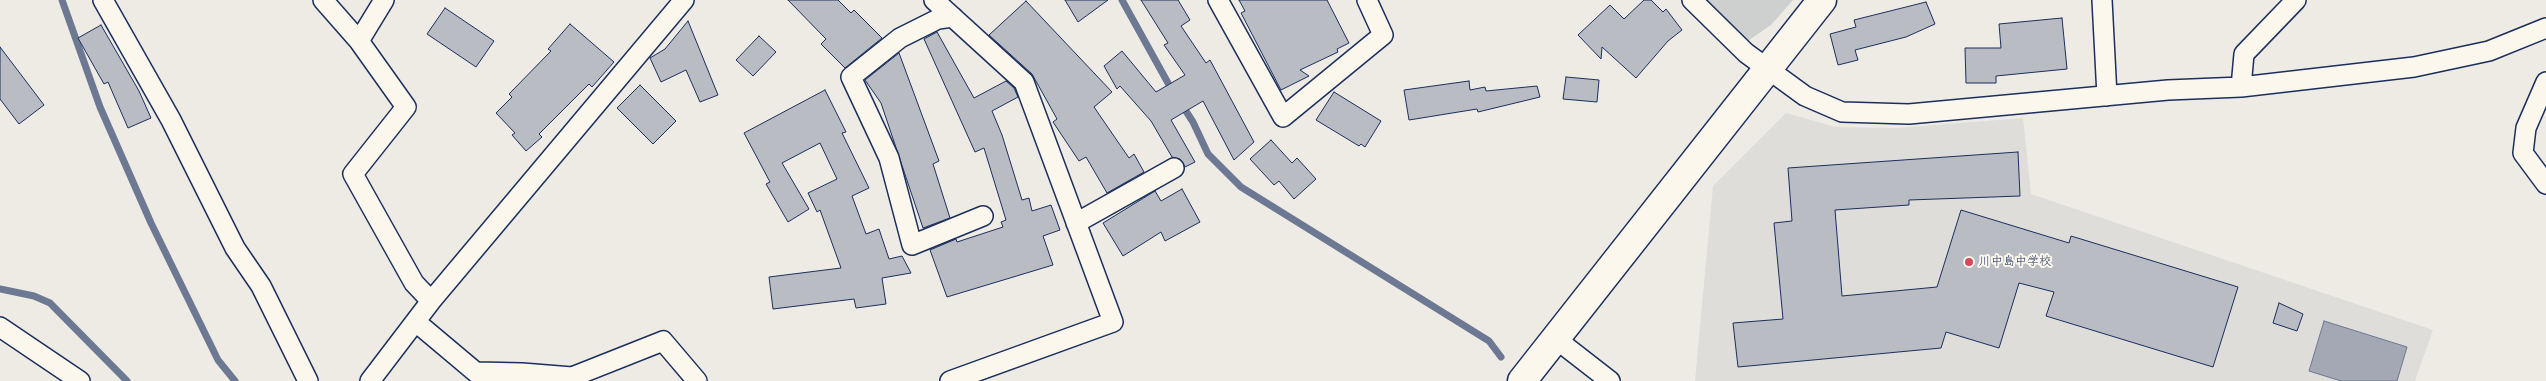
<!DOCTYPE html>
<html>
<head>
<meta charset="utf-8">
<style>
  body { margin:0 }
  canvas { display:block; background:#eeebe4 }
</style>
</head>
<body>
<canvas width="2546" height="381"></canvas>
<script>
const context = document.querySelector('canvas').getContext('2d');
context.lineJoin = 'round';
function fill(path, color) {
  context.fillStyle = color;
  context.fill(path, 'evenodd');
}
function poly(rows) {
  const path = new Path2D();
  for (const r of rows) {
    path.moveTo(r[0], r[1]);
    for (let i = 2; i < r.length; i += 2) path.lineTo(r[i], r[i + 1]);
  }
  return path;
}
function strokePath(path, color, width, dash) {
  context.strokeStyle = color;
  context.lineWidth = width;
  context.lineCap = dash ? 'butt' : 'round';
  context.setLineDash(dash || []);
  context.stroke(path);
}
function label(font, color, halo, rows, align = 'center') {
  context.font = font + ' "Shantell Sans","Klee One",sans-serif';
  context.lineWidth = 4;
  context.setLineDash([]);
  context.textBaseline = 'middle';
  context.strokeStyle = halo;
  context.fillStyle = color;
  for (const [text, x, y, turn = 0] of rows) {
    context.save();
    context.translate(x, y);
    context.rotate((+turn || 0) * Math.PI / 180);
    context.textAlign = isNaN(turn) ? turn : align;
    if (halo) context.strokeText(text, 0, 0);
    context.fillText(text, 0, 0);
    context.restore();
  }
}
const built = poly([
  [1786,113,1836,127,1896,128,2023,118,2031,194,2433,330,2415,381,1695,381,1713,186]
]);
const green = poly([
  [1699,0,1793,0,1771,25,1745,43]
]);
const water = poly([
  [2324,321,2407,347,2397,381,2341,381,2309,371,2324,321]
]);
const stream = poly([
  [62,0,100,107,151,223,218,360,235,381],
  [1122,0,1173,92],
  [1182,105,1193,122,1208,154,1241,187,1489,341,1501,357],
  [0,289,34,296,50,303,127,381]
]);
const building = poly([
  [788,0,838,0,851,13,854,10,882,38,845,68,821,44,826,39,788,0],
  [1065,0,1108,0,1078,22,1065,0],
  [1141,0,1178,0,1190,20,1181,26,1206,63,1210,60,1254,142,1234,160,1203,101,1171,120,1195,162,1185,167,1180,159,1172,157,1151,121,1120,86,1117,89,1104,66,1122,51,1156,92,1185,75,1164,45,1168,43,1141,0],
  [1239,0,1327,0,1349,43,1337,49,1338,52,1300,70,1309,76,1281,90,1241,13,1245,11,1239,0],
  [1644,0,1651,0,1663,12,1666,9,1682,30,1668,41,1636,78,1602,47,1601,59,1578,35,1610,5,1624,19,1644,0],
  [1026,1,1112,92,1094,107,1129,158,1134,154,1144,172,1107,193,1086,157,1079,161,1053,122,1057,119,1032,74,989,35,1026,1],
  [1926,2,1935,24,1906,37,1855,50,1858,60,1838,65,1830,34,1856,27,1854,20,1926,2],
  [445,8,494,41,476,67,427,34,445,8],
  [2062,18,2067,69,1996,76,1996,83,1966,83,1965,48,2001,48,1999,24,2062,18],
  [688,21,718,95,700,102,686,70,661,82,650,58,665,49,688,21],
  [570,24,614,62,592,87,589,84,539,134,542,137,526,151,512,135,515,133,496,113,512,97,509,94,551,51,548,49,570,24],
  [101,25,139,91,151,118,128,128,108,82,104,84,78,38,101,25],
  [937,32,974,98,1006,81,1014,88,1018,97,992,111,1002,135,1022,200,1029,198,1032,211,1051,205,1060,230,1043,236,1053,265,947,297,930,250,956,239,957,242,1003,227,1001,222,1006,220,984,148,975,152,924,39,937,32],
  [759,36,776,52,753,76,736,60,759,36],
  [0,47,44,105,19,124,0,99,0,47],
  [899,53,939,161,933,164,950,218,923,228,881,103,865,80,899,53],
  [1566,77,1599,80,1597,102,1563,99,1566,77],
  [1469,81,1470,90,1485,87,1486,91,1537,86,1540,97,1478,112,1477,109,1409,120,1404,90,1469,81],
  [640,85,676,121,653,144,617,108,640,85],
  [825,90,846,132,842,133,869,188,852,196,866,234,879,229,889,259,902,256,911,273,882,278,886,304,856,308,854,299,773,309,769,277,841,268,820,210,817,212,808,193,837,179,820,143,782,163,809,209,788,222,766,184,770,182,744,133,825,90],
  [1334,92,1381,121,1365,147,1361,144,1359,146,1316,120,1334,92],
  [1271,140,1292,163,1297,158,1316,179,1294,199,1279,181,1274,185,1250,159,1271,140],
  [2018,152,2020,196,1909,200,1909,205,1835,210,1842,296,1937,287,1961,210,2069,243,2071,236,2238,287,2213,367,2046,316,2054,292,2019,283,1999,348,1946,332,1941,348,1738,367,1733,323,1783,319,1774,223,1792,221,1788,168,2018,152],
  [1182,189,1200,222,1165,241,1161,232,1123,256,1103,223,1155,191,1161,201,1182,189],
  [2279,303,2303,314,2297,331,2273,323,2279,303]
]);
const street = poly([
  [103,0,171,120,235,248,261,286,308,381],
  [323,0,359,41,406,107,353,174,414,283,431,301],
  [934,0,1024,82,1113,322,950,381],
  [1218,0,1283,117,1383,35,1367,0],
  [1692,0,1746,53,1805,96,1842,112,1909,114,2168,90,2241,87,2414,67,2489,51,2546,28],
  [2102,0,2107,96],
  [953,17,938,19,900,38,851,77,889,158,912,245,983,216],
  [359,41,384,0],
  [2546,82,2526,128,2523,153,2546,184],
  [2241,87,2244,54,2296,0],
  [1076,223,1174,168],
  [416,322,485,380],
  [0,327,80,381],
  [1556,339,1610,381],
  [478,372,522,373,572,377,663,341,697,381],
  [370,381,431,301,684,0]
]);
const secondary = poly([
  [1522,381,1822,0]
]);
const markers = [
  [1969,262,5,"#d1495b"]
];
const poiNames = [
  ["川中島中学校",1979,262]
];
fill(built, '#deddda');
fill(green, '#cecfcf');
fill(water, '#a3a8b4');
strokePath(water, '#6d7892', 1);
strokePath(stream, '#6d7892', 7);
fill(building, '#b9bcc3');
strokePath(building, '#1b2f5e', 1);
strokePath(street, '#1b2f5e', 22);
strokePath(secondary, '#1b2f5e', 31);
strokePath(street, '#fbf7ec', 19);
strokePath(secondary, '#fbf7ec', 28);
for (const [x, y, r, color] of markers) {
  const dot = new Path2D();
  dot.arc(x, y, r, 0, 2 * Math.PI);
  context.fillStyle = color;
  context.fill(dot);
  strokePath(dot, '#fbf7ec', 2);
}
label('12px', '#1b2f5e', '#fbf7ec', poiNames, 'left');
</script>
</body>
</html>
